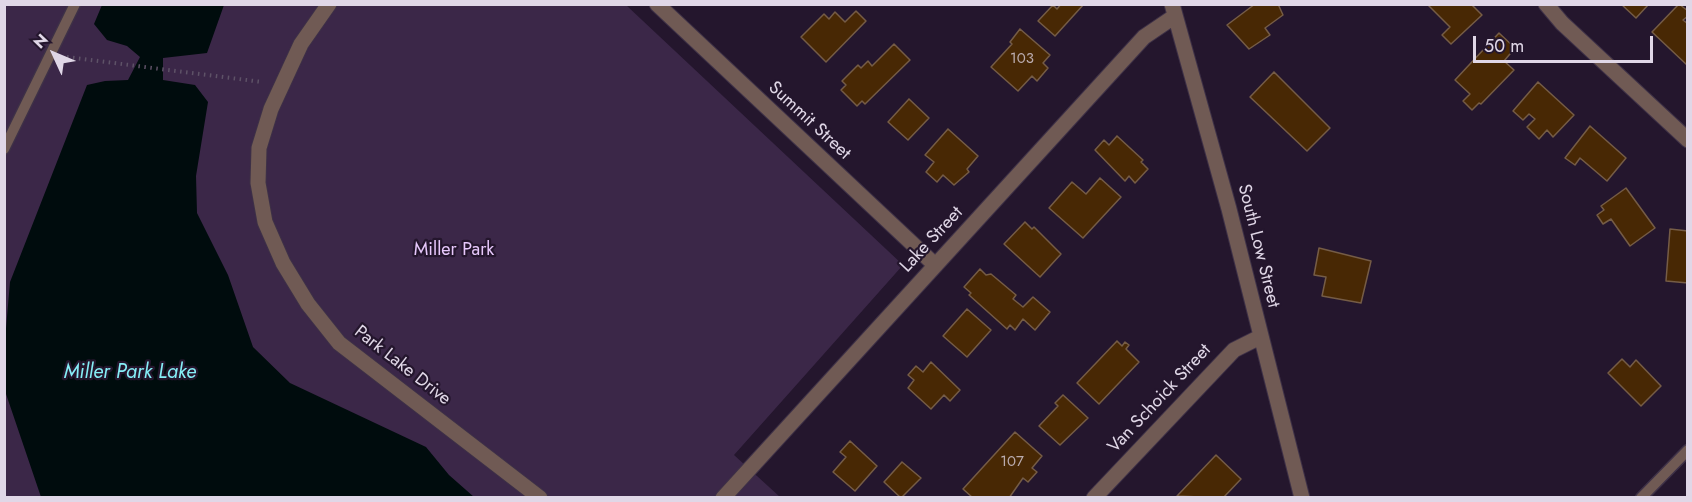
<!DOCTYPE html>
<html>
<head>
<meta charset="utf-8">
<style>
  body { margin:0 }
  #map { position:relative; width:1692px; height:502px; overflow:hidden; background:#24162d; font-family:Jost,sans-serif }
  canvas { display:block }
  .frame { position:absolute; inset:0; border:6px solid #e0d7e7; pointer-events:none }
  .north { position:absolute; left:24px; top:24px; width:60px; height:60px; -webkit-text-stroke:4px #24162d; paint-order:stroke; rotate:314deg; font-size:16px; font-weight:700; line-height:24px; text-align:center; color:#e0d7e7 }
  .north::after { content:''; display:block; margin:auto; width:21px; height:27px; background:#e0d7e7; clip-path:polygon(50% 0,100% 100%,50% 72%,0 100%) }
  .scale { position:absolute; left:1473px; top:36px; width:180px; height:27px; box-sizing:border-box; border:3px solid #e0d7e7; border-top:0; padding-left:8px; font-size:18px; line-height:21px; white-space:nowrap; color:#e0d7e7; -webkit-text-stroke:4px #24162d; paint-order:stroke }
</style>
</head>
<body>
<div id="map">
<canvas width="1692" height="502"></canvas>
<div class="frame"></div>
<div class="north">N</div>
<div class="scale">50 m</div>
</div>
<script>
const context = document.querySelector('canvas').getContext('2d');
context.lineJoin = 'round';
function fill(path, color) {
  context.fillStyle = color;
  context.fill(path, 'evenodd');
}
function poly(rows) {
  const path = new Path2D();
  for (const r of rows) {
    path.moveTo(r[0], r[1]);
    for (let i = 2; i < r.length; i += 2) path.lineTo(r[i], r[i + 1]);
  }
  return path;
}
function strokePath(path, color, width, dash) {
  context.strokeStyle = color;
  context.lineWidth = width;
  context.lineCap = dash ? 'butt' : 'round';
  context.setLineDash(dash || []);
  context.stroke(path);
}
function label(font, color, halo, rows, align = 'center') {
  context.font = font + ' Jost,sans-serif';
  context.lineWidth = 4.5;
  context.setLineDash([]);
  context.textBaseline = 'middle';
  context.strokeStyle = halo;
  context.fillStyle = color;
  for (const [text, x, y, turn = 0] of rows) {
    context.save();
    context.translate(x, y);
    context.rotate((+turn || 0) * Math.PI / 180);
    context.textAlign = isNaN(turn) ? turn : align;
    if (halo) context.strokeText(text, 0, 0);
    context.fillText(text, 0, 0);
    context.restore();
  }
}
const green = poly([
  [4,5,626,5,903,265,734,455,780,497,5,497]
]);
const water = poly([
  [102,5,224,5,207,53,163,58,163,80,195,85,208,102,196,176,197,213,228,275,253,347,290,383,426,447,449,475,474,497,41,497,5,391,5,340,10,282,87,85,105,81,128,80,140,57,127,46,107,40,94,24]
]);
const building = poly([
  [1061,4,1084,4,1055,36,1038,21,1053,5,1057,9,1061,4],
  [1255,4,1278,4,1283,15,1265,28,1270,35,1249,49,1227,25,1255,4],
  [1427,4,1471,4,1482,15,1451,44,1442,35,1450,27,1427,4],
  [1621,4,1649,4,1636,18,1621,4],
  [1679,4,1688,11,1688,16,1683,20,1688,24,1687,65,1652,32,1679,4],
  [856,11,866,21,826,62,801,37,824,14,829,19,835,12,845,22,856,11],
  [1020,29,1050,55,1043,63,1048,68,1037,81,1032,76,1018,91,991,67,1012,44,1010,42,1020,29],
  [1499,33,1515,48,1504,61,1514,70,1481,104,1479,103,1472,110,1463,101,1470,94,1455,80,1499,33],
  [894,44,910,60,865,104,862,101,857,106,841,90,846,85,842,81,858,65,861,68,868,61,872,66,894,44],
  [1274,72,1330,128,1307,151,1250,97,1274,72],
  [1538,82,1574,115,1553,137,1547,130,1539,139,1527,127,1535,119,1529,114,1523,120,1513,111,1538,82],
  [909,99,929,118,908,140,888,122,909,99],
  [1590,126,1626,158,1607,181,1580,158,1575,165,1565,158,1590,126],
  [948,129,978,156,967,169,969,172,954,185,943,175,937,182,926,172,934,162,925,155,948,129],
  [1117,136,1143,160,1141,162,1148,169,1135,183,1129,176,1125,181,1095,150,1104,140,1109,145,1117,136],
  [1100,178,1121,197,1083,238,1049,208,1072,182,1086,194,1100,178],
  [1626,188,1655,228,1630,246,1611,219,1603,224,1597,215,1604,210,1601,206,1626,188],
  [1025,222,1032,229,1034,227,1061,254,1040,277,1004,244,1025,222],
  [1670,229,1688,231,1688,283,1666,281,1670,229],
  [1319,248,1371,261,1361,303,1322,296,1326,277,1314,275,1319,248],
  [980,269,986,275,991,274,1016,295,1013,299,1023,307,1033,297,1050,312,1035,330,1023,319,1015,330,1010,325,1007,329,969,295,971,293,964,287,980,269],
  [967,309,991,330,967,357,943,336,967,309],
  [1117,341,1122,346,1125,342,1129,345,1126,349,1139,362,1099,404,1077,383,1117,341],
  [1622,359,1630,367,1636,360,1661,386,1641,406,1608,373,1622,359],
  [931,362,960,390,950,401,944,395,931,409,908,388,914,380,908,375,916,366,923,372,931,362],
  [1063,395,1088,418,1060,445,1039,426,1058,406,1055,403,1063,395],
  [1015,432,1042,456,1032,468,1037,472,1028,482,1023,478,1009,498,973,498,963,489,1015,432],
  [850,441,877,466,855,491,833,472,846,457,840,452,850,441],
  [1216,455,1241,479,1223,498,1177,496,1216,455],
  [902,462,921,478,901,498,884,482,902,462]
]);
const path = poly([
  [67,57,262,82]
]);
const lane = poly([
  [4,149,75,4],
  [1641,498,1688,450]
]);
const street = poly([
  [329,4,301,44,271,109,259,148,258,183,265,222,283,263,308,304,339,343,540,498],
  [657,4,935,265],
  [1172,4,1229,209,1302,498],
  [1546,4,1562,23,1688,140],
  [723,498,1144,37,1175,16],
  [1094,498,1234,350,1260,337]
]);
const numberNames = [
  ["103",1022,59],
  ["107",1012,462]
];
const streetNames = [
  ["Summit Street",809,121,43],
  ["Lake Street",932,240,-47],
  ["South Low Street",1258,246,76],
  ["Park Lake Drive",402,366,38],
  ["Van Schoick Street",1160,399,-47]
];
const parkNames = [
  ["Miller Park",454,251]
];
const waterNames = [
  ["Miller Park Lake",130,373]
];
fill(green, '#3b2748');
fill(water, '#000c0d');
fill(building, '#482804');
strokePath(building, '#755c46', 1.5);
strokePath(lane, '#3e3147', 13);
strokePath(street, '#3e3147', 17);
strokePath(path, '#5e5267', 4, [1.5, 4.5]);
strokePath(lane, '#705a54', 10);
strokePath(street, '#705a54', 15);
label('15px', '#baabae', null, numberNames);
label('18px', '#e0d7e7', '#24162d', streetNames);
label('18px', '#e7c8fc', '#24162d', parkNames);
label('italic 20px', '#86eef7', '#24162d', waterNames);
</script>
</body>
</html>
